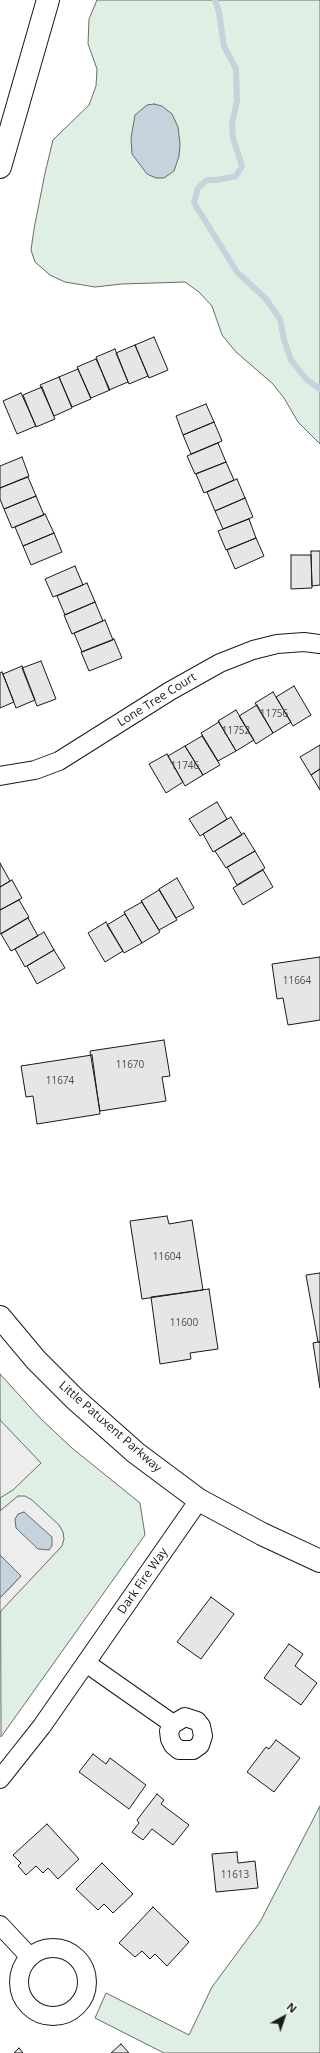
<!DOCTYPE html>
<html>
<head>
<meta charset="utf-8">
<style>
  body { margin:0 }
  #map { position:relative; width:320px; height:2053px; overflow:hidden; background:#fff; font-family:"Open Sans",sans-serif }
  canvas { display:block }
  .north { position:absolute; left:264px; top:1997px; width:40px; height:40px; -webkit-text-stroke:3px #fff; paint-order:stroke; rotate:40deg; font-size:11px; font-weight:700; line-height:16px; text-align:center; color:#1a1a1a }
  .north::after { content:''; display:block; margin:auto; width:14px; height:18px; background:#1a1a1a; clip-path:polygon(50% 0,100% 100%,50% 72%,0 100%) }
</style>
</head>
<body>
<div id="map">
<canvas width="320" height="2053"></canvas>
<div class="north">N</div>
</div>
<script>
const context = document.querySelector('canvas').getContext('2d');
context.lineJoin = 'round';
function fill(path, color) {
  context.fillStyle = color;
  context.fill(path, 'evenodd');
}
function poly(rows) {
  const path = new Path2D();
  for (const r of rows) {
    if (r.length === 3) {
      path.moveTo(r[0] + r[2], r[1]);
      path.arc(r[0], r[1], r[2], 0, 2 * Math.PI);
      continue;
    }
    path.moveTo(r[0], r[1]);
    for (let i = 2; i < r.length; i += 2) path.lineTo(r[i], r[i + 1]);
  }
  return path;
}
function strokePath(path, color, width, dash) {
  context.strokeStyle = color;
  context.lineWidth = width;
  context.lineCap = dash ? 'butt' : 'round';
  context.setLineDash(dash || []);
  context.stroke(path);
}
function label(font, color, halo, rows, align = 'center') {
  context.font = font + ' "Open Sans",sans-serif';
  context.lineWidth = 3;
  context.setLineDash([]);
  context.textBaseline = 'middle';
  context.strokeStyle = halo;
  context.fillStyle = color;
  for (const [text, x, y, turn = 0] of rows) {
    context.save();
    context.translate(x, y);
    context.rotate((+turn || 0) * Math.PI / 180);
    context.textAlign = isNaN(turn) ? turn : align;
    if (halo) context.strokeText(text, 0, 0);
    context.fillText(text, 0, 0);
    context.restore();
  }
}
const green = poly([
  [97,0,320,0,320,444,298,422,284,398,273,384,236,352,222,335,212,306,199,292,185,282,122,284,95,287,65,282,50,275,35,262,31,250,34,229,45,173,53,140,89,105,96,86,97,69,88,44,89,19,97,0],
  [0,1374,40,1418,72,1448,140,1503,145,1535,1,1737,0,1374],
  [320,1806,320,2053,164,2053,95,2018,106,1993,189,2035,212,1987,260,1922,320,1806]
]);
const parking = poly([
  [0,1420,41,1463,13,1490,0,1498,0,1420],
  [18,1496,25,1496,32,1500,59,1525,63,1532,64,1539,62,1546,0,1612,0,1598,21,1576,0,1555,0,1511,18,1496]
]);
const water = poly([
  [154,104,162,106,172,114,178,127,180,144,179,156,174,171,164,178,156,178,147,174,132,154,131,138,135,115,147,105,154,104],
  [24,1512,52,1537,52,1546,49,1550,38,1549,16,1528,15,1519,18,1514,24,1512],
  [0,1555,21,1576,0,1598,0,1555]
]);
const stream = poly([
  [215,0,219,12,224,46,236,69,237,101,232,124,233,138,242,166,236,176,217,180,207,180,198,188,194,203,237,272,266,299,280,319,284,340,291,360,307,380,320,389]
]);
const building = poly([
  [154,337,168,370,149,378,135,345,154,337],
  [135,345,148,376,129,384,116,353,135,345],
  [115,349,128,382,109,390,96,357,115,349],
  [96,359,110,390,91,398,77,367,96,359],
  [78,369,91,399,72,407,59,377,78,369],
  [59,377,72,408,54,416,40,385,59,377],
  [42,387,55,419,36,427,23,395,42,387],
  [21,393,36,426,17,434,3,401,21,393],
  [206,404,214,422,183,435,176,416,206,404],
  [214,422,222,441,191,454,183,435,214,422],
  [218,443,226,462,195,474,187,456,218,443],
  [22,457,29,476,0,488,0,466,22,457],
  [226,462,234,480,204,493,196,474,226,462],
  [28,477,36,496,4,509,0,499,0,488,28,477],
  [237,479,245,498,215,511,207,492,237,479],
  [36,496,44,515,12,528,4,509,36,496],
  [245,498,253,517,223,529,215,511,245,498],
  [45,514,54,533,23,546,15,527,45,514],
  [249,519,256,538,226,550,218,531,249,519],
  [54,533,62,552,31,565,23,546,54,533],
  [256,538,264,556,235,569,227,550,256,538],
  [311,551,320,551,320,585,312,586,311,551],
  [291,555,311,555,312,588,291,589,291,555],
  [75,566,83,585,53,597,45,579,75,566],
  [87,583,95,602,65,615,57,596,87,583],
  [95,602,103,621,72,634,64,615,95,602],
  [105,620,113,640,82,652,74,633,105,620],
  [114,639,122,658,89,671,81,652,114,639],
  [41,661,56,699,37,706,22,668,41,661],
  [22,666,35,700,16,708,3,674,22,666],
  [2,672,14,702,0,708,0,673,2,672],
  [294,686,311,715,293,726,276,697,294,686],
  [273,692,291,722,273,733,255,703,273,692],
  [257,705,273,733,256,744,239,716,257,705],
  [236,710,254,740,236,751,218,721,236,710],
  [219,722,236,751,218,761,201,733,219,722],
  [202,736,220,765,203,775,185,746,202,736],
  [320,745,320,769,311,775,300,757,320,745],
  [185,746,203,775,185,786,168,756,185,746],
  [167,754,183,782,166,793,149,764,167,754],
  [320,769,320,790,311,775,320,769],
  [217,802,227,819,200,836,189,819,217,802],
  [231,817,242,835,213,852,203,834,231,817],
  [244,833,255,851,226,868,215,851,244,833],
  [255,851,265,868,237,885,227,867,255,851],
  [0,863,10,881,0,887,0,863],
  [263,870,273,887,243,905,233,888,263,870],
  [177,878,194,908,176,918,159,889,177,878],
  [12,880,22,898,0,910,0,887,12,880],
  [159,890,177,920,159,930,141,901,159,890],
  [19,900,29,917,0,934,0,910,19,900],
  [142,902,160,932,142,943,124,912,142,902],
  [125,914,142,943,124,953,107,925,125,914],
  [28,918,38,936,11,951,1,934,28,918],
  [106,922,123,951,105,962,88,933,106,922],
  [44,932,54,950,25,967,15,949,44,932],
  [54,950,65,968,37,984,27,966,54,950],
  [320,957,320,1020,288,1025,283,998,277,999,272,964,320,957],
  [164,1040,170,1076,162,1077,166,1101,100,1111,90,1051,164,1040],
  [92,1055,100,1114,37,1124,33,1096,26,1097,21,1066,92,1055],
  [167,1216,169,1224,192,1220,203,1290,142,1299,130,1221,167,1216],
  [320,1273,320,1342,318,1342,306,1275,320,1273],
  [209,1289,218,1349,190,1353,191,1359,160,1364,151,1297,209,1289],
  [318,1342,320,1342,320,1388,313,1343,318,1342],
  [211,1597,234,1614,201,1659,177,1642,211,1597],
  [289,1644,303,1654,295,1666,317,1683,301,1705,264,1678,289,1644],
  [276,1740,300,1758,274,1792,247,1772,266,1747,269,1749,276,1740],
  [93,1754,106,1764,110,1758,146,1785,129,1809,79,1772,93,1754],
  [157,1794,164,1800,161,1804,189,1825,173,1845,152,1829,143,1840,132,1832,139,1823,137,1820,157,1794],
  [47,1824,79,1859,58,1879,48,1868,43,1873,36,1866,26,1875,18,1866,21,1863,13,1855,47,1824],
  [237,1852,238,1863,255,1861,258,1888,216,1892,212,1854,237,1852],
  [102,1863,133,1894,113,1913,104,1904,98,1910,76,1889,102,1863],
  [153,1907,189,1942,167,1966,155,1954,150,1959,142,1951,135,1957,119,1943,153,1907],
  [121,2044,129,2053,111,2053,121,2044],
  [19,2048,23,2053,14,2053,19,2048]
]);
const minor = poly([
  [0,776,35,770,59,761,170,691,220,663,253,650,277,644,304,642,320,644],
  [86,1663,173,1724,169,1731,170,1739,173,1745,179,1750,193,1750,200,1745,203,1736,201,1726,197,1721,185,1717,173,1724],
  [0,1779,42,1726,199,1500],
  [0,1925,30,1957],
  [53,1982,34]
]);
const tertiary = poly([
  [0,167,48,0],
  [0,1317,36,1360,75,1399,136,1453,199,1500,262,1534,320,1561]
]);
const numberNames = [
  ["11756",274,714],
  ["11752",236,731],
  ["11746",185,766],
  ["11664",297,981],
  ["11670",130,1065],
  ["11674",60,1081],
  ["11604",167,1257],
  ["11600",184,1323],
  ["11613",235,1875]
];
const streetNames = [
  ["Lone Tree Court",157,700,-32],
  ["Little Patuxent Parkway",110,1427,41],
  ["Dark Fire Way",143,1581,-55]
];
fill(green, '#e0efe3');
strokePath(green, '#6a6a6a', 1);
fill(parking, '#ededed');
strokePath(parking, '#6a6a6a', 1);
fill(water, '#c6d2dc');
strokePath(water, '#6a6a6a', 1);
strokePath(stream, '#c6d2dc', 6);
fill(building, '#e6e6e6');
strokePath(building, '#1a1a1a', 1);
strokePath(minor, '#1a1a1a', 20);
strokePath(tertiary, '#1a1a1a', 24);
strokePath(minor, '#fff', 18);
strokePath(tertiary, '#fff', 22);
label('10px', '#4d4d4d', null, numberNames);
label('12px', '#1a1a1a', '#fff', streetNames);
</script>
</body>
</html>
